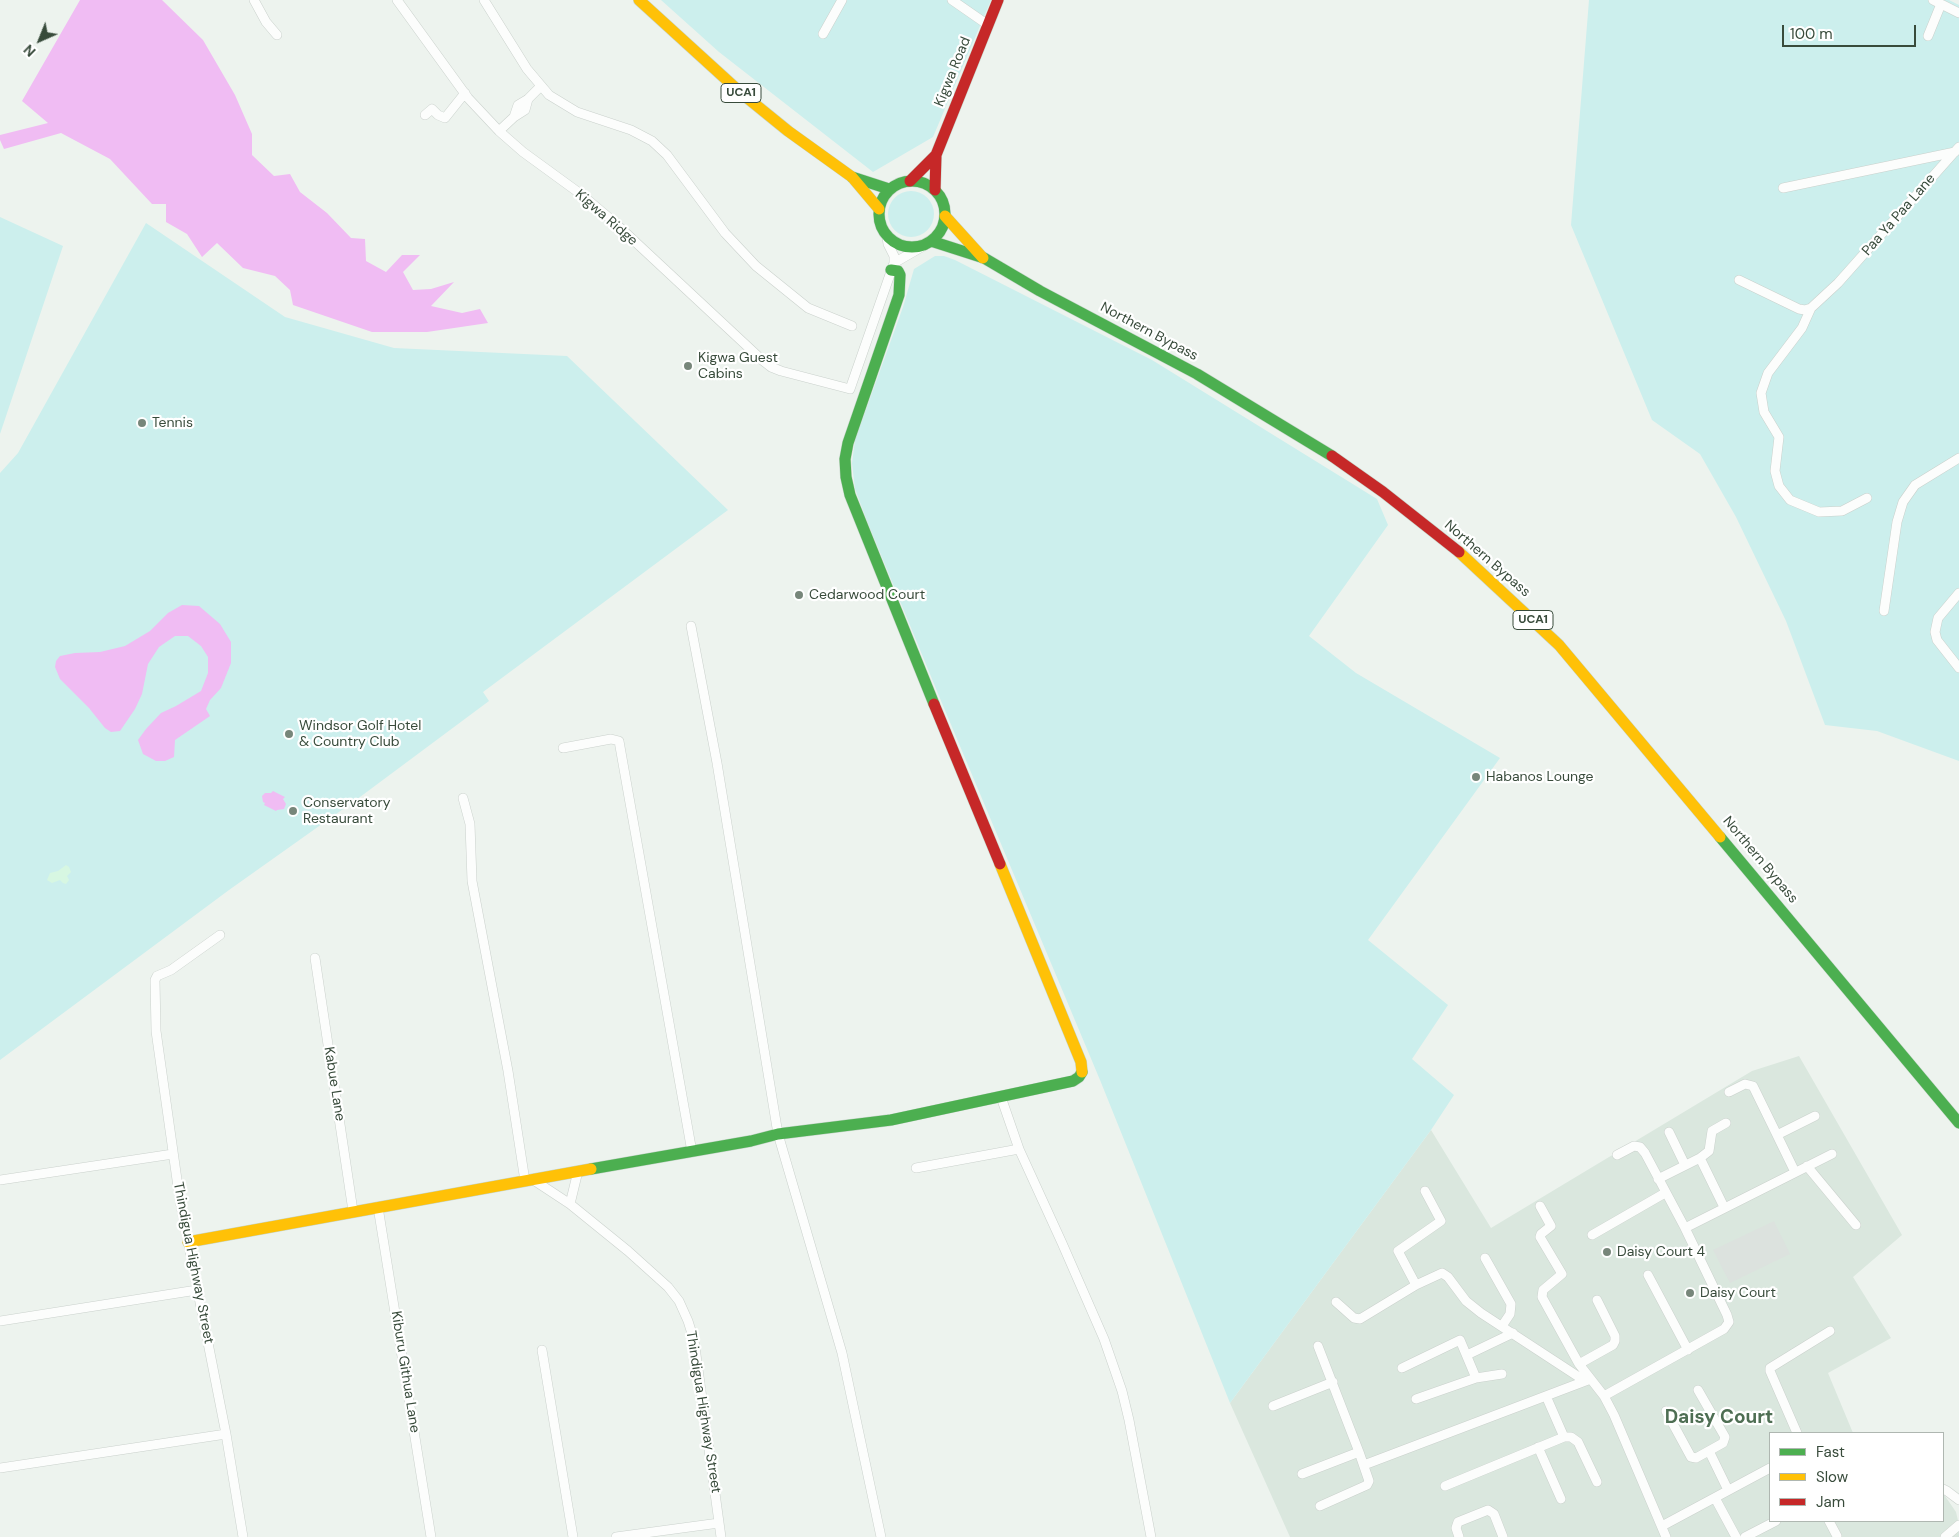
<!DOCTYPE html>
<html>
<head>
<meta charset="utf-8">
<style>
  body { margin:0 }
  #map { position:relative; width:1959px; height:1537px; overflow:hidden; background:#edf3ee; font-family:"DM Sans",sans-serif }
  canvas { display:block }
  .legend { position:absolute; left:1769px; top:1432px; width:175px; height:90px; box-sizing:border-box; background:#fff; border:1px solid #afb7b1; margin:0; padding:6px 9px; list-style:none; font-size:15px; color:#384b3b }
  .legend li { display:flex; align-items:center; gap:10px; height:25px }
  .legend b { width:25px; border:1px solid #afb7b1 }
  .north { position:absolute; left:15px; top:15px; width:50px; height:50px; -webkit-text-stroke:4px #fff; paint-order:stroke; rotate:224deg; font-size:14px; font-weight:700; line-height:20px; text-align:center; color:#384b3b }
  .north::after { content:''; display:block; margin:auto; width:18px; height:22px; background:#384b3b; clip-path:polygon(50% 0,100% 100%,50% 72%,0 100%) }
  .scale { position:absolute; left:1782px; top:25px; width:134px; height:22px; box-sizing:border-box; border:2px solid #384b3b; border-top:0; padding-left:6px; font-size:15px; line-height:18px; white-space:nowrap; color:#384b3b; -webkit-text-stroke:4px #fff; paint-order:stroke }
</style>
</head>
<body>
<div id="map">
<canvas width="1959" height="1537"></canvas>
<ul class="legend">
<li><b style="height:6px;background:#4caf50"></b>Fast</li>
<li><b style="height:6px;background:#ffc107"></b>Slow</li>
<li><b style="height:6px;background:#c62828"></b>Jam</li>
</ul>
<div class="north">N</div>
<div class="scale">100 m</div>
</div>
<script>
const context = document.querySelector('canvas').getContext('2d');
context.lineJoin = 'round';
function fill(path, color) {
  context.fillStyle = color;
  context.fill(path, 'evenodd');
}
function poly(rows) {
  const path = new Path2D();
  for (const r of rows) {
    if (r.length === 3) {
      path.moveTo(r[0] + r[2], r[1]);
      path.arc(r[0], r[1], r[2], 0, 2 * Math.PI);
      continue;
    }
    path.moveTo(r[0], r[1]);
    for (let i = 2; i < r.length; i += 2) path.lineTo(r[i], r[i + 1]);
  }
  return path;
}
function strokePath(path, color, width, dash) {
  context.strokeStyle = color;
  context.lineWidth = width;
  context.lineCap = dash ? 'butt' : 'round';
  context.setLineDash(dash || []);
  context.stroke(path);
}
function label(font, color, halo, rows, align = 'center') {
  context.font = font + ' "DM Sans",sans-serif';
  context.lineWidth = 4.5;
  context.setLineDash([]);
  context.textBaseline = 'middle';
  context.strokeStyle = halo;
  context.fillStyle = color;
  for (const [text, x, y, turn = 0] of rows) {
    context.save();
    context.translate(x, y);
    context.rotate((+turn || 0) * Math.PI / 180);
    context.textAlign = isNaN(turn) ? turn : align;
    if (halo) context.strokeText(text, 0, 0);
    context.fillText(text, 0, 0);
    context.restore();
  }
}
const residential = poly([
  [1799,1056,1902,1235,1853,1277,1891,1338,1828,1373,1853,1433,1770,1433,1770,1521,1943,1521,1943,1493,1956,1512,1959,1525,1959,1537,1290,1537,1230,1403,1431,1130,1491,1228,1752,1071]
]);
const green = poly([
  [661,0,991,0,933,137,873,172,719,52],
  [1589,0,1949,0,1959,5,1959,761,1877,731,1825,725,1786,621,1736,517,1700,454,1652,420,1571,225],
  [911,214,23],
  [0,217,63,246,0,434],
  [146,223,285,317,394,348,567,356,728,510,483,692,489,701,360,797,229,890,0,1060,0,473,18,453],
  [935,256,944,256,955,260,1152,360,1377,499,1388,525,1309,636,1356,673,1500,758,1368,940,1448,1005,1412,1059,1454,1095,1431,1130,1230,1403,1100,1080,939,696,867,521,855,489,852,463,855,440,903,307,914,269]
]);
const sand = poly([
  [66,865,69,867,71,872,67,876,69,880,66,884,63,883,60,880,52,883,47,880,50,873,58,871]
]);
const parking = poly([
  [1774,1221,1790,1254,1730,1283,1713,1250]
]);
const water = poly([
  [80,0,162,0,203,40,235,95,252,134,252,155,274,176,290,174,300,192,327,213,351,238,365,239,366,261,386,272,402,255,420,255,403,272,413,290,431,289,454,282,431,306,462,313,480,309,488,323,427,332,372,332,293,305,290,290,275,276,243,268,217,243,202,257,187,234,166,222,166,204,152,204,110,159,61,133,4,149,0,140,0,135,48,123,22,101],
  [182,605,199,606,220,624,231,642,231,663,221,688,210,700,206,709,210,716,175,740,174,757,165,761,156,761,143,754,138,740,146,729,161,713,176,706,201,691,208,673,208,657,201,646,188,636,175,636,159,647,148,664,142,694,135,709,120,731,111,732,105,728,89,708,60,679,55,667,56,661,60,656,75,653,100,652,125,646,150,631,168,613],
  [273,791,285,797,283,799,286,804,284,809,277,810,276,811,264,805,265,803,263,802,262,796,265,793,271,793]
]);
const street = poly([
  [254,0,266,22,277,35],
  [397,0,468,98,499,131,523,152,582,195,614,222,762,360,771,367,781,371,850,389,894,263,894,256,888,244,887,237],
  [484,0,527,69,549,95,577,112,631,130,652,141,667,155,725,233,756,266,808,308,852,326],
  [952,0,988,25],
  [1933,0,1959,13],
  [823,34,842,0],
  [1928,36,1941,4],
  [425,115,432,109,438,115,445,118,465,93],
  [514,117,518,105,528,99,540,87],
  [499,131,514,117,525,110,528,99],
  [1783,188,1955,152],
  [894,263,927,244],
  [1739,280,1799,309,1805,310,1811,308,1838,283,1959,147],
  [1811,308,1802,328,1768,373,1761,393,1764,412,1779,437,1775,471,1779,486,1790,500,1819,512,1842,511,1867,498],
  [1959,593,1938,618,1935,632,1937,640,1959,668],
  [1884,611,1897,522,1903,502,1915,485,1959,458],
  [691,626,717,763,778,1134,842,1353,881,1537],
  [563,748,611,739,619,741,692,1152],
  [463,798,470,824,472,881,508,1071,525,1181],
  [220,935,171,970,157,976,155,980,156,1031,180,1201,226,1434,243,1537],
  [315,958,353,1211],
  [1729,1092,1745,1084,1753,1086,1777,1135],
  [1001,1097,1019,1149,1062,1243,1104,1339,1122,1391,1129,1420,1151,1537],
  [1669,1132,1685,1165],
  [1700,1158,1709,1151,1712,1131,1726,1123],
  [1807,1166,1856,1225],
  [916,1168,1019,1149],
  [1795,1172,1777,1135,1815,1116],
  [532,1179,570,1204,628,1251,668,1287,679,1301,688,1321,694,1340,721,1537],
  [1658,1179,1700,1158,1724,1207],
  [0,1180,173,1154],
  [570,1204,578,1171],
  [1540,1206,1551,1226,1541,1234,1540,1237,1562,1274,1543,1290,1542,1297,1579,1364,1604,1396,1614,1415,1666,1537],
  [378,1207,431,1537],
  [1685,1228,1832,1154],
  [1592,1235,1665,1193],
  [1485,1258,1511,1304,1510,1314,1502,1326],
  [1648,1275,1688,1350],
  [1416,1285,1398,1251,1441,1221,1425,1191],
  [1336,1302,1354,1318,1360,1319,1416,1285,1442,1273,1448,1277,1466,1301,1481,1313,1585,1381],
  [0,1321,197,1290],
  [1318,1346,1359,1452,1369,1481,1367,1485,1320,1506],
  [542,1350,573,1537],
  [1467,1355,1513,1333],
  [1579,1364,1613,1345,1615,1341,1615,1336,1597,1300],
  [1402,1368,1460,1340,1476,1378],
  [1546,1396,1564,1437],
  [1604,1396,1724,1329,1729,1322,1727,1315,1685,1228,1645,1153,1640,1147,1634,1146,1617,1155],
  [1416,1399,1476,1378,1502,1374],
  [1273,1406,1333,1382],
  [1666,1411,1691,1457,1696,1458,1723,1443,1725,1437,1698,1390],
  [1797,1433,1770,1371,1770,1368,1830,1331],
  [1538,1447,1561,1499],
  [1709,1451,1728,1490],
  [1364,1465,1588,1380],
  [0,1468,226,1434],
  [1302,1474,1359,1452],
  [1445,1486,1564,1437,1571,1437,1578,1442,1597,1482],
  [1943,1489,1947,1491,1959,1500],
  [1715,1498,1736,1537],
  [1829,1521,1837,1536],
  [1662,1526,1770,1468],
  [616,1537,719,1523],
  [1459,1537,1456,1528,1458,1522,1488,1510,1494,1514,1503,1537],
  [1745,1537,1776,1521],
  [1945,1537,1959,1525]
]);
const fast = poly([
  [852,177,889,189],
  [912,214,33],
  [931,241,984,258,1040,291,1197,374,1332,456],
  [891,270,898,271,900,275,899,295,848,443,845,459,846,477,850,495,934,704],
  [1720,837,1959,1123],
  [591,1169,751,1141,778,1134,891,1120,1073,1081,1079,1077,1082,1072]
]);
const slow = poly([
  [639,0,740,92,788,131,852,177,879,209],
  [945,216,983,258],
  [1459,552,1559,645,1720,837],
  [1000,864,1081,1062,1082,1072],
  [188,1242,591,1169]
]);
const jam = poly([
  [910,181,936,155],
  [935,190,936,155,998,0],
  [1332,456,1383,492,1459,552],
  [934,704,1000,864]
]);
const markers = [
  [688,366,5,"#77867a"],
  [142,423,5,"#77867a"],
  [799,595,5,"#77867a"],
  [289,734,5,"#77867a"],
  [1476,777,5,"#77867a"],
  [293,811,5,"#77867a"],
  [1607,1252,5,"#77867a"],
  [1690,1293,5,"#77867a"]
];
const shields = [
  [741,93,40],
  [1533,620,40]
];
const shieldNames = [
  ["UCA1",741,93],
  ["UCA1",1533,620]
];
const streetNames = [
  ["Kigwa Road",953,72,-68],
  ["Paa Ya Paa Lane",1899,215,-49],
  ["Kigwa Ridge",606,218,41],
  ["Northern Bypass",1149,332,28],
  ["Northern Bypass",1487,559,41],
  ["Northern Bypass",1760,860,50],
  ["Kabue Lane",334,1084,81],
  ["Thindigua Highway Street",193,1263,79],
  ["Kiburu Githua Lane",405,1372,81],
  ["Thindigua Highway Street",703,1412,81]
];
const poiNames = [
  ["Kigwa Guest",698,358],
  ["Cabins",698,374],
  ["Tennis",152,423],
  ["Cedarwood Court",809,595],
  ["Windsor Golf Hotel",299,726],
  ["& Country Club",299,742],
  ["Habanos Lounge",1486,777],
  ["Conservatory",303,803],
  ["Restaurant",303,819],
  ["Daisy Court 4",1617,1252],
  ["Daisy Court",1700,1293]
];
const districtNames = [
  ["Daisy Court",1719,1418]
];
fill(residential, '#dae7de');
fill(green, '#ccefed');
fill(sand, '#d7f7e2');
fill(parking, '#dce2de');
fill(water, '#f0bcf3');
strokePath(street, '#cad1cc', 10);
strokePath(fast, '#c5d4c9', 12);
strokePath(slow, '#c5d4c9', 12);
strokePath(jam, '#c5d4c9', 12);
strokePath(street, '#fcfdfc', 9);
strokePath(fast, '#4caf50', 11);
strokePath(slow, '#ffc107', 11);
strokePath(jam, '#c62828', 11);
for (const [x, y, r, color] of markers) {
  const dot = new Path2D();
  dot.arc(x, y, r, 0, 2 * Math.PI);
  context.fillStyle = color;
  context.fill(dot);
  strokePath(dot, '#fff', 2);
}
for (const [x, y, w] of shields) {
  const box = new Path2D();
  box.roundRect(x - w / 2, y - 9.5, w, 19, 4);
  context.fillStyle = '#fff';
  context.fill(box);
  strokePath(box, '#384b3b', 1);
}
label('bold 12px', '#384b3b', null, shieldNames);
label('14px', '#384b3b', '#fff', streetNames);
label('14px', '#384b3b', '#fff', poiNames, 'left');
label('bold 19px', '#4e6e53', '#fff', districtNames);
</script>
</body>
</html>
